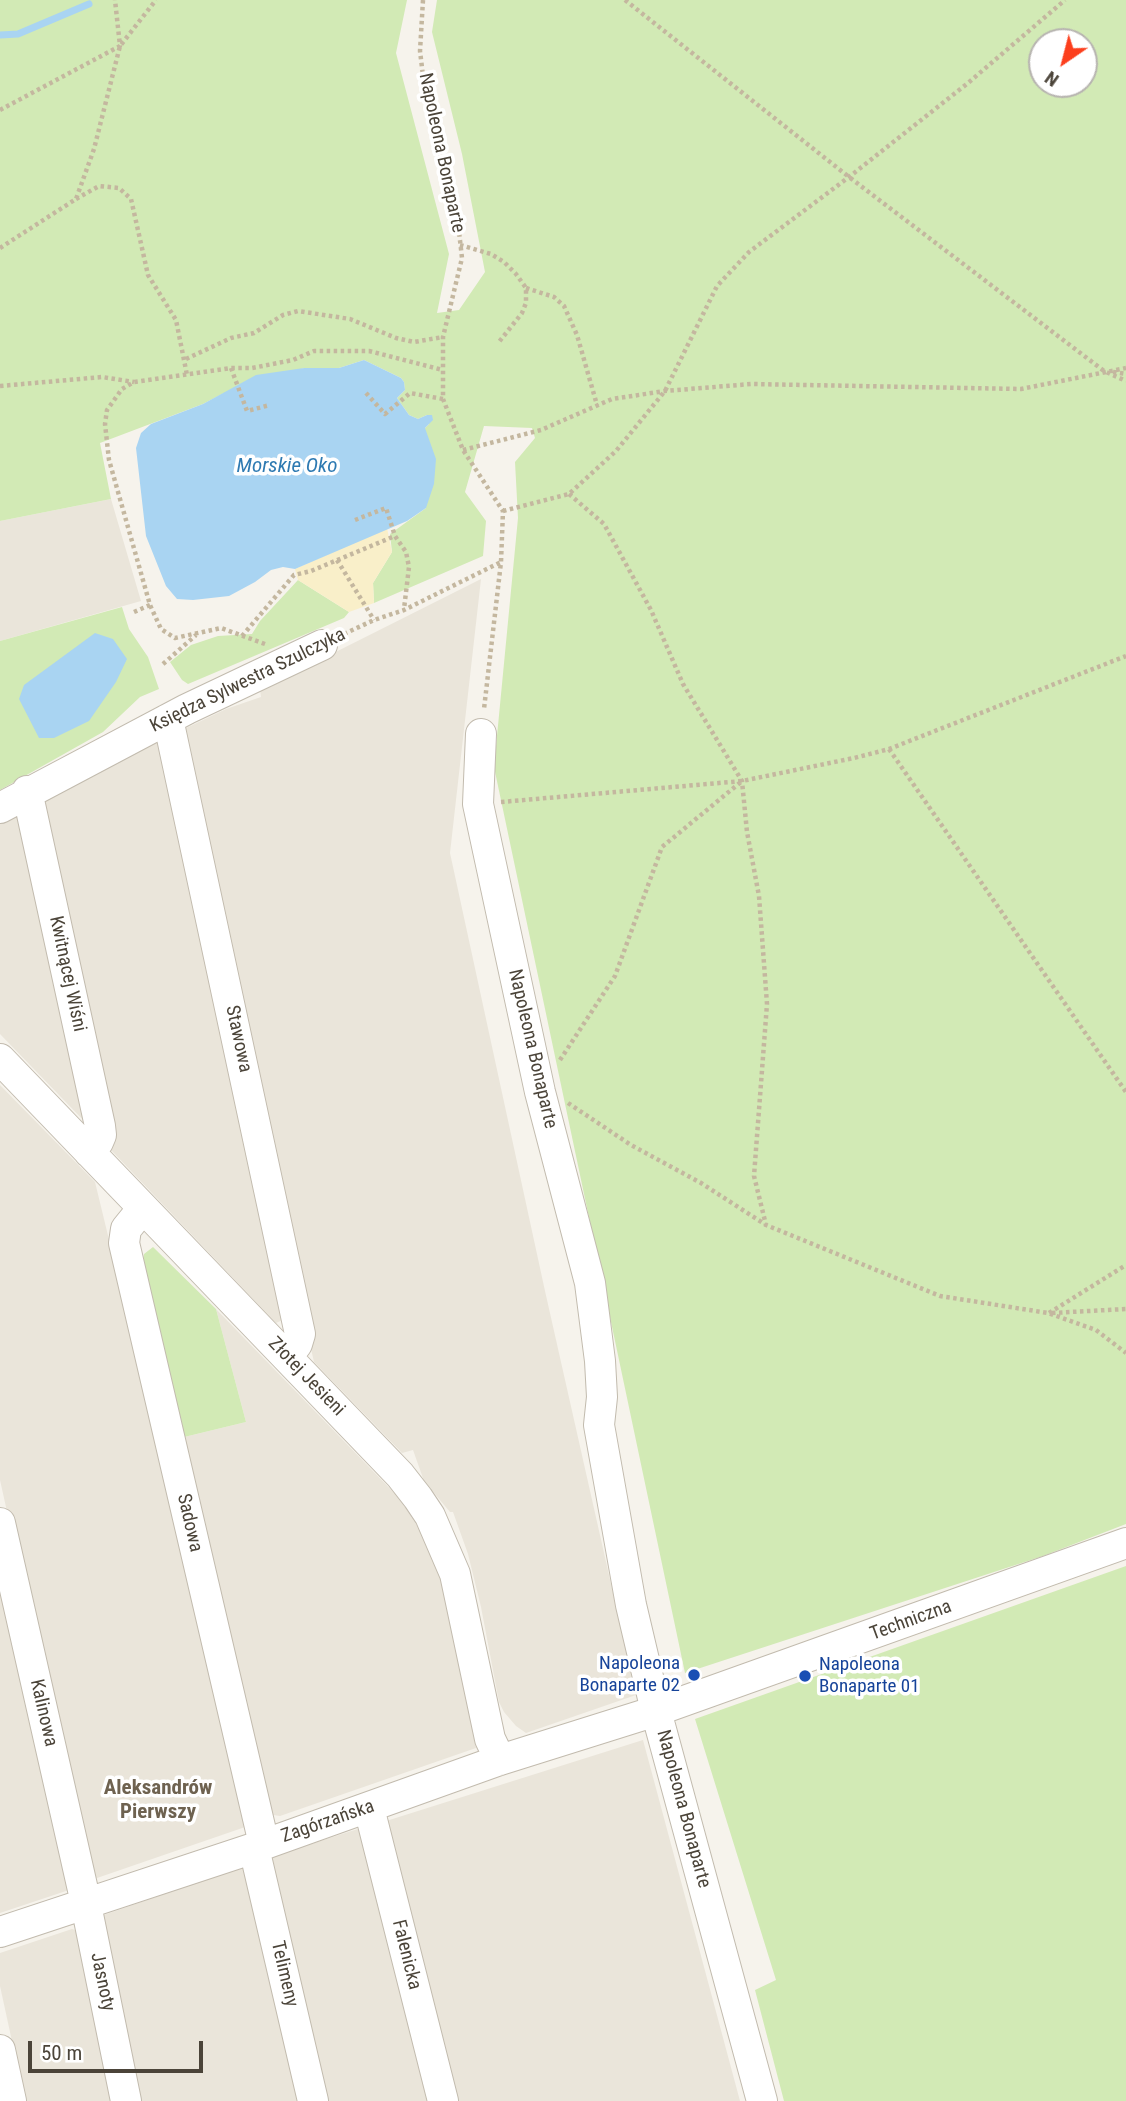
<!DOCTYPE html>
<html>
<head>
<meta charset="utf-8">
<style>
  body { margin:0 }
  #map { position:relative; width:1126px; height:2101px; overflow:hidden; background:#f6f3ec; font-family:"Roboto Condensed",sans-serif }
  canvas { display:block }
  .north { position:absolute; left:1028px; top:28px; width:70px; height:70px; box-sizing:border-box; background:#fff; border:2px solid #b7b4b0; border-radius:50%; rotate:215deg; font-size:19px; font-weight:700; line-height:28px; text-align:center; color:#4b4439 }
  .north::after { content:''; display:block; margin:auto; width:24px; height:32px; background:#fc3f1d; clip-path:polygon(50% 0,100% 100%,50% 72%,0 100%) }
  .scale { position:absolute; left:28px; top:2041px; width:175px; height:32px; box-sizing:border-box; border:4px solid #4b4439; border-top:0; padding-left:9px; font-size:21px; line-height:24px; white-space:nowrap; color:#4b4439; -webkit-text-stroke:5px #fff; paint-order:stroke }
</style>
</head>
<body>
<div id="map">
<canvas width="1126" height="2101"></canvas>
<div class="north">N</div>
<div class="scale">50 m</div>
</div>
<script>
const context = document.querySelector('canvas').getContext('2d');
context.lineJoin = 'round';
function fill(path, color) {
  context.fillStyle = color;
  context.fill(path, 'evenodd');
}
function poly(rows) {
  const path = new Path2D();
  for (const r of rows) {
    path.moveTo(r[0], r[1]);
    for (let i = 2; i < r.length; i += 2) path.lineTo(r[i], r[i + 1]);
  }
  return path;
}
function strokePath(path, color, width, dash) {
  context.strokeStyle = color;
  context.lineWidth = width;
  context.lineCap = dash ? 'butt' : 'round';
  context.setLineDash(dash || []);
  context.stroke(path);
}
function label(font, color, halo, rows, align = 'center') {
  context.font = font + ' "Roboto Condensed",sans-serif';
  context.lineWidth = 7;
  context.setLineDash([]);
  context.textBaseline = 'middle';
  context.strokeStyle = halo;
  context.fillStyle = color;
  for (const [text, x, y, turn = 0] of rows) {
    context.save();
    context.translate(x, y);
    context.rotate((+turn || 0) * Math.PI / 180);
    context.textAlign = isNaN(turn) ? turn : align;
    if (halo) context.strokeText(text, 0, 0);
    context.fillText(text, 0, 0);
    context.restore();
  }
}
const residential = poly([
  [111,499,141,601,0,641,0,521],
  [481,579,450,853,545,1291,636,1695,526,1733,516,1726,504,1712,499,1702,481,1607,468,1554,453,1512,450,1512,424,1481,413,1450,402,1453,314,1362,292,1266,180,731,226,709,261,697,260,690],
  [155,741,165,746,289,1317,276,1323,111,1150,63,918,41,801],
  [17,813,87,1124,0,1034,0,822],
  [0,1085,95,1182,251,1825,97,1878,87,1872,0,1480],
  [216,1309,401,1500,430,1547,441,1575,476,1748,280,1816,267,1814,176,1439,246,1422],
  [0,1560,72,1889,0,1913],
  [643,1740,740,2101,452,2101,383,1822],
  [364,1827,435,2101,320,2101,270,1857],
  [245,1866,307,2101,135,2101,101,1916],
  [72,1929,82,1932,117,2101,25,2101,0,1986,0,1953]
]);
const green = poly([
  [0,0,407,0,396,53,449,254,437,313,459,310,485,272,462,154,432,32,437,0,1126,0,1126,1524,1043,1556,685,1673,494,767,518,518,515,462,535,438,532,428,484,426,465,492,486,521,483,556,374,603,373,583,392,552,390,534,426,508,425,428,429,424,427,415,418,419,409,415,397,398,405,390,404,382,401,378,364,360,339,368,304,368,222,394,203,404,100,443,111,499,0,521],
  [1042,42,1084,42,1084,84,1042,84],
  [298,580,349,612,344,618,188,684,182,680,170,662,191,645,218,636,252,634,260,621],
  [122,607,129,629,148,657,159,689,140,697,103,732,0,790,0,641],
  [153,1247,216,1309,246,1422,176,1439,142,1266,144,1254],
  [1126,1566,1126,2101,784,2101,755,1990,776,1980,695,1719]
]);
const sand = poly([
  [387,528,392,552,373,583,374,603,349,612,298,580,295,569]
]);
const water = poly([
  [364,360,401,378,404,382,405,390,397,398,409,415,418,419,427,415,432,415,433,420,425,428,436,459,434,484,426,508,407,521,295,569,283,567,271,570,255,582,229,596,193,600,177,599,166,586,146,536,136,448,141,433,151,424,203,404,256,375,304,368,339,368],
  [95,633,113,639,127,659,116,682,89,721,54,738,39,738,19,699,24,685]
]);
const stream = poly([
  [0,35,18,34,89,4]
]);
const path = poly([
  [423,0,420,51,427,109,457,214,462,258,443,337,443,399,463,450,503,511,501,562,484,709],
  [625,0,849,177,1104,371,1126,381],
  [0,110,120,46,115,0],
  [76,199,99,186,119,188,131,199,148,275,176,320,187,375],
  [460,245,491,254,504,262,516,274,526,288,526,303,522,313,499,342],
  [0,248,76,199,94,149,120,46,156,0],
  [526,288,554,297,564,306,577,335,597,405],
  [186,359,231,338,254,333,283,315,298,311,350,319,396,338,414,342,443,337],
  [231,368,247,411,270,405],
  [1113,372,1126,374],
  [0,386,102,377,134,382],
  [366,393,385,414,410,393,443,399],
  [463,450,541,430,612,399,665,391,751,384,1021,389,1126,368],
  [569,494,604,524,651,610,683,684,742,781,747,832,759,896,767,1004,754,1176,766,1225],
  [503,511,569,494,616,451,665,391,717,286,749,252,849,177,968,83,1065,0],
  [355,520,386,508,395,536,406,552,409,567,404,609],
  [337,560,374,620],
  [134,612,150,605],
  [344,634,374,620,404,610,501,562],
  [242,636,294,575,311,571,395,536],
  [265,644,221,628,175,638,161,629,150,605,109,460,105,424,107,410,122,389,134,382,231,368,252,368,293,360,314,351,369,351,443,370],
  [163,664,196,635],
  [889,749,1126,1092],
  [501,802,742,781,854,758,889,749,1126,656],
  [560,1060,615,976,662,847,742,781],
  [568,1103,631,1145,701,1183,766,1225,940,1296,1048,1313,1096,1330,1126,1353],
  [1049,1313,1126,1265],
  [1052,1313,1126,1309]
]);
const minor = poly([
  [168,719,300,1334,297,1344,287,1357],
  [481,734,478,804,540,1092,590,1283,600,1361,602,1397,599,1425,631,1605,656,1711,762,2101],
  [27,791,100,1126,101,1135,98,1142,89,1152],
  [0,808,187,709,322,645],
  [0,1059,400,1475,418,1498,430,1516,455,1574,490,1739,500,1760],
  [143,1208,126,1229,124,1243,264,1844],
  [0,1523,83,1890,126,2101],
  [369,1808,443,2101],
  [254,1848,313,2101],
  [0,1932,254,1848,500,1760,656,1711,1126,1543],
  [0,2050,11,2101]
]);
const markers = [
  [694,1675,7,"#1a4fb4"],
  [805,1676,7,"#1a4fb4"]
];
const streetNames = [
  ["Napoleona Bonaparte",441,153,78],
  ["Księdza Sylwestra Szulczyka",248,681,-26],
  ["Kwitnącej Wiśni",67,974,78],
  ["Stawowa",238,1039,78],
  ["Napoleona Bonaparte",532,1049,77],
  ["Złotej Jesieni",306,1377,46],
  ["Sadowa",189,1523,77],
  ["Techniczna",911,1621,-20],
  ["Kalinowa",43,1713,77],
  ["Napoleona Bonaparte",683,1809,75],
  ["Zagórzańska",328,1822,-19],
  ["Falenicka",406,1955,76],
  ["Telimeny",284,1974,77],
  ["Jasnoty",102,1982,78]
];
const transitNames = [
  ["Napoleona",680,1664],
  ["Bonaparte 02",680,1686],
  ["Napoleona",819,1665,"left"],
  ["Bonaparte 01",819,1687,"left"]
];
const waterNames = [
  ["Morskie Oko",287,467]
];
const neighbourhoodNames = [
  ["Aleksandrów",158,1789],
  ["Pierwszy",158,1813]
];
fill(residential, '#eae5da');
fill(green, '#d2eab5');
fill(sand, '#f9efc9');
fill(water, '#a9d4f2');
strokePath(stream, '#a9d4f2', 7);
strokePath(minor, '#c2bbae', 32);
strokePath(path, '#c4b79f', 4.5, [3.5, 3.5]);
strokePath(minor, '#fff', 30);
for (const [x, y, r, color] of markers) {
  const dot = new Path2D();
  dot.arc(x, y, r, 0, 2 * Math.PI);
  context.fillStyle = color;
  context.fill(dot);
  strokePath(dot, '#fff', 2.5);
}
label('19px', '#4b4439', '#fff', streetNames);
label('19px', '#164399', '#fff', transitNames, 'right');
label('italic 21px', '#2e7ab2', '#fff', waterNames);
label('bold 21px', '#6e6250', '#fff', neighbourhoodNames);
</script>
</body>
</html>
